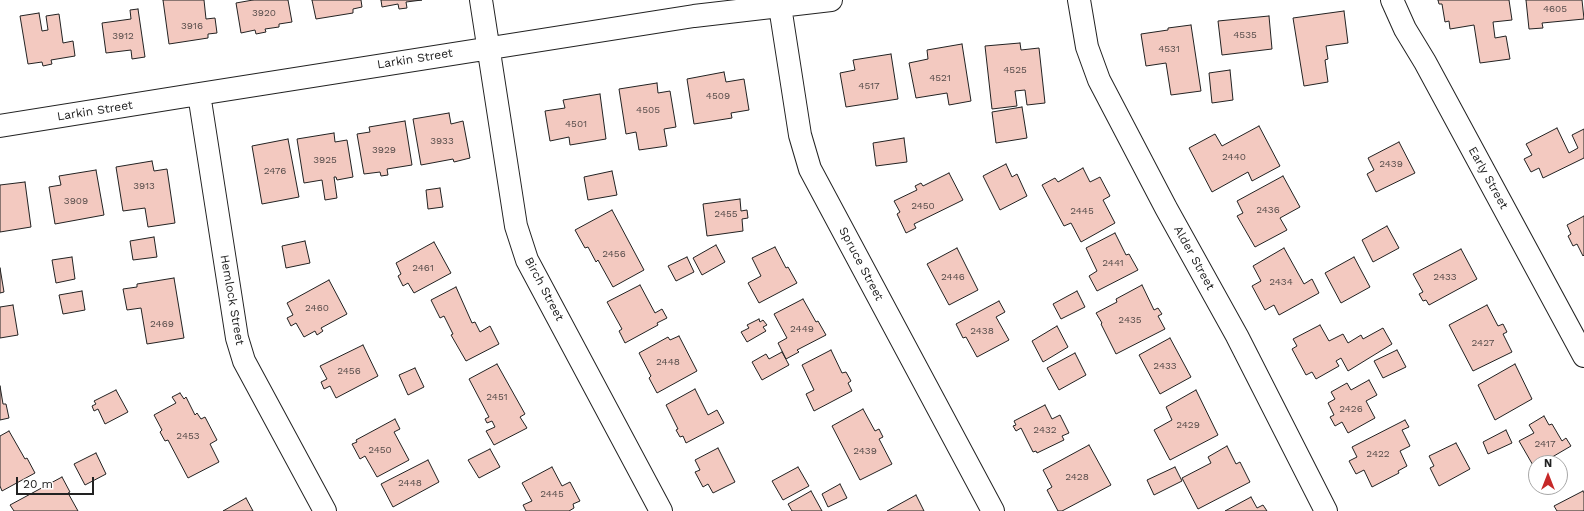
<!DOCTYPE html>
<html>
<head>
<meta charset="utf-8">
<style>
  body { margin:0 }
  #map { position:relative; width:1584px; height:511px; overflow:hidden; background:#fff; font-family:"Work Sans",sans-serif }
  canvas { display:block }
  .north { position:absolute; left:1528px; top:455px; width:40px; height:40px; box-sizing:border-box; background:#fff; border:1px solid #a7a7a7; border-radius:50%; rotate:0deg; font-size:11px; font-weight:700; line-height:16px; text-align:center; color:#222 }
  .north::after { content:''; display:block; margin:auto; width:14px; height:18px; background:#c62828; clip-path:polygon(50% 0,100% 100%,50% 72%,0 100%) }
  .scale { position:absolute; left:16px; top:477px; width:78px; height:18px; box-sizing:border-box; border:2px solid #222; border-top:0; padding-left:5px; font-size:12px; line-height:14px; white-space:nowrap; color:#222; -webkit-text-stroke:3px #fff; paint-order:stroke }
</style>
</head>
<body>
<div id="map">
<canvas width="1584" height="511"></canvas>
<div class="north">N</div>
<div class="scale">20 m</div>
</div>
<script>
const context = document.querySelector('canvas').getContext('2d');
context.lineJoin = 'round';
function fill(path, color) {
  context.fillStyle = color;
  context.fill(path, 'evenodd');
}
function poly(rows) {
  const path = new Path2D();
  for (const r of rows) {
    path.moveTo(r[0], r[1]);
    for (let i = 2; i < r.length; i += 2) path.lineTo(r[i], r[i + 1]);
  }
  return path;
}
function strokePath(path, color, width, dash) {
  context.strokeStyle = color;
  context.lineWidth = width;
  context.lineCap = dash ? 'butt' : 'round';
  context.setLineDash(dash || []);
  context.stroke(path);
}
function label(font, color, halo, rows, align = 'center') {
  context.font = font + ' "Work Sans",sans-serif';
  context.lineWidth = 3;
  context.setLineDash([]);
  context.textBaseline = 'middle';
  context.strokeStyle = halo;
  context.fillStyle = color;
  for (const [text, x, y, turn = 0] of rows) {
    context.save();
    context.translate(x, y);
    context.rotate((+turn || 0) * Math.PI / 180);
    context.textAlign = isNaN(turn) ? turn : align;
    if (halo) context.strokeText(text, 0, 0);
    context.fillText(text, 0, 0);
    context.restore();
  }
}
const building = poly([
  [163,0,204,0,206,19,215,18,217,33,208,34,208,38,169,44,163,0],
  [253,0,288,0,292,22,279,24,279,27,265,29,266,32,256,34,255,30,241,33,236,3,253,0],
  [312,0,361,0,362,7,353,9,353,13,316,19,312,0],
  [381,0,422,0,406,2,407,8,399,9,398,4,382,7,381,0],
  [1438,0,1509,0,1512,20,1493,22,1495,38,1506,36,1510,59,1480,63,1474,25,1450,29,1449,21,1445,22,1442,4,1439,4,1438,0],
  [1526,0,1582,0,1584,19,1542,23,1543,28,1529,29,1526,0],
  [138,9,145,57,132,59,131,50,106,53,102,23,131,19,130,10,138,9],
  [1344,11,1348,43,1326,46,1328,59,1325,60,1328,82,1304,86,1293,18,1344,11],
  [39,13,42,31,48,30,46,16,59,14,63,43,73,41,75,56,51,60,52,64,43,66,42,62,28,64,20,16,39,13],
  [1269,16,1272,49,1222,55,1218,21,1269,16],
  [1191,25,1201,91,1171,95,1166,63,1146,66,1141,34,1168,30,1168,28,1191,25],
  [1020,43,1021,50,1039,48,1045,103,1027,105,1025,90,1015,91,1017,106,992,109,985,46,1020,43],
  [962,44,971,101,949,105,947,93,916,98,909,63,928,59,927,50,962,44],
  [891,54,898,99,846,107,840,73,855,70,853,60,891,54],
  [1230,70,1233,100,1212,103,1209,73,1230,70],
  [724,72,726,82,744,79,749,110,731,113,732,118,694,124,687,79,724,72],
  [657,83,658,93,670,91,676,127,664,129,667,146,639,150,636,132,626,134,619,89,657,83],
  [600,94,606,139,570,145,569,137,550,141,545,111,565,108,563,100,600,94],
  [1022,107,1027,138,996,143,992,112,1022,107],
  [449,113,451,124,463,121,470,158,454,162,453,159,421,165,413,119,449,113],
  [405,121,412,165,387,169,388,175,381,176,380,172,364,174,357,134,370,132,369,127,405,121],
  [1259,126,1280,166,1252,181,1248,172,1212,192,1189,148,1215,134,1222,146,1259,126],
  [1557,128,1569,153,1578,148,1572,135,1584,129,1584,158,1543,178,1539,168,1531,172,1524,159,1532,155,1526,144,1557,128],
  [334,133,335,142,347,140,353,177,337,180,336,177,334,177,337,198,325,200,322,180,304,183,297,139,334,133],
  [904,138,907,162,876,166,873,143,904,138],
  [288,139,299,197,262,204,252,146,288,139],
  [1399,142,1415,173,1376,192,1367,174,1374,170,1368,158,1399,142],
  [152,161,154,171,167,169,175,223,148,227,145,208,123,211,116,167,152,161],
  [1006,164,1012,177,1017,174,1027,196,1000,210,983,176,1006,164],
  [1083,168,1090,182,1100,177,1110,196,1103,200,1115,223,1081,242,1071,223,1064,226,1042,185,1055,178,1058,182,1083,168],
  [96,170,104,215,55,224,49,187,61,185,59,176,96,170],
  [612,171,617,195,588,200,584,177,612,171],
  [949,173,963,200,914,224,916,228,906,233,897,214,900,212,894,201,917,190,915,186,921,183,923,186,949,173],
  [1283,176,1300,207,1280,218,1287,230,1255,247,1237,216,1243,213,1237,201,1283,176],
  [25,182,31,227,0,232,0,185,25,182],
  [440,188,443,207,428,209,426,190,440,188],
  [740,199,741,211,747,210,748,218,742,219,743,231,707,236,703,204,740,199],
  [612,210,644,270,613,287,598,260,596,262,588,247,585,248,575,230,612,210],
  [1584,216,1584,255,1583,256,1577,244,1573,246,1568,236,1571,234,1567,225,1584,216],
  [1387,226,1399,248,1373,262,1362,240,1387,226],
  [1115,233,1126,255,1129,254,1138,270,1097,291,1089,276,1097,271,1086,248,1115,233],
  [154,237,157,257,133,260,130,241,154,237],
  [305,241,310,263,286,268,282,246,305,241],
  [434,242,451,273,414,293,408,283,403,286,398,276,401,274,396,263,434,242],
  [716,245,725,262,702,275,693,258,716,245],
  [775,247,786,268,788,267,797,283,759,303,748,283,761,276,752,258,775,247],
  [957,248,978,290,949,305,927,264,957,248],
  [1284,248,1304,284,1312,279,1319,293,1279,315,1274,305,1265,310,1252,286,1261,281,1253,266,1284,248],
  [1461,249,1477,279,1429,305,1426,300,1423,301,1419,294,1423,292,1413,274,1461,249],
  [72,257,75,279,56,283,52,260,72,257],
  [687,257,694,272,676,281,668,266,687,257],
  [1354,257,1370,287,1341,303,1325,273,1354,257],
  [0,268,4,292,0,293,0,268],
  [174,278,184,338,147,344,141,308,127,310,123,289,137,287,137,284,174,278],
  [329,280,347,314,321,328,323,331,317,335,315,331,304,337,296,323,291,326,287,318,293,315,287,303,329,280],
  [640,285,655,313,662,309,667,318,657,323,658,325,625,343,619,331,622,329,607,302,640,285],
  [1142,285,1154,310,1158,308,1162,314,1158,316,1165,329,1116,354,1101,324,1102,323,1096,313,1117,302,1116,299,1142,285],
  [456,287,472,323,475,322,480,332,490,326,499,344,466,361,451,335,453,334,444,316,440,318,431,300,456,287],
  [82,291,85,310,63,314,59,295,82,291],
  [1077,291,1085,307,1061,319,1053,304,1077,291],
  [803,299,816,322,818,321,826,335,797,350,799,352,786,359,778,343,787,338,774,314,803,299],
  [999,301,1005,312,996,317,1009,340,977,357,966,337,963,338,956,324,999,301],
  [13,305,18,335,0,338,0,307,13,305],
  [1487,305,1498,326,1503,324,1507,332,1503,334,1512,352,1473,371,1449,325,1487,305],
  [759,319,760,322,763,320,767,325,763,327,766,331,747,342,741,332,749,328,747,325,759,319],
  [1320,325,1329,341,1343,334,1348,343,1361,335,1363,339,1383,328,1392,344,1348,371,1341,358,1336,361,1339,366,1316,379,1312,372,1306,375,1292,349,1297,346,1293,339,1320,325],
  [1057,326,1068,347,1043,362,1032,341,1057,326],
  [679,336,697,371,657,393,649,378,651,376,639,353,668,337,670,340,679,336],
  [1170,338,1191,377,1160,394,1139,355,1170,338],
  [363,345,378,376,336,398,330,386,324,389,321,382,327,379,320,366,363,345],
  [831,350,842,373,846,372,851,381,848,383,852,391,814,411,806,394,814,390,802,365,831,350],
  [1397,350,1406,367,1383,378,1374,361,1397,350],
  [782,352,789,365,762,380,752,362,766,354,769,359,782,352],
  [1075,353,1086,375,1059,390,1047,368,1075,353],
  [497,364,525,414,520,417,527,428,494,445,486,431,495,427,492,421,487,423,485,419,489,417,469,379,497,364],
  [1515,364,1532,399,1495,420,1478,385,1515,364],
  [415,368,424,387,408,395,399,375,415,368],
  [1369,380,1377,395,1366,401,1375,418,1348,433,1342,422,1335,426,1330,417,1334,415,1328,403,1335,399,1331,392,1347,383,1351,390,1369,380],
  [0,386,3,404,6,404,9,418,0,420,0,386],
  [695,389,708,415,717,410,724,423,686,443,683,436,680,437,676,430,678,429,666,405,695,389],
  [116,390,128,412,105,424,98,409,94,411,92,406,96,404,94,401,116,390],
  [1196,390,1218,435,1170,460,1154,430,1172,420,1166,407,1196,390],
  [180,393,184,399,186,397,195,415,197,413,201,419,205,417,217,440,210,444,219,462,188,478,168,440,165,441,160,432,162,430,154,415,176,403,172,397,180,393],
  [1045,405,1052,419,1060,415,1069,433,1062,436,1064,440,1037,453,1036,451,1033,452,1021,428,1016,431,1013,426,1016,425,1014,421,1045,405],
  [863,409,875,431,879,429,883,437,879,439,892,464,860,480,832,426,863,409],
  [1544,416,1549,425,1552,424,1562,441,1566,438,1571,446,1542,463,1536,463,1536,466,1534,467,1519,441,1534,433,1529,425,1544,416],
  [395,419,400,429,394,432,409,460,377,477,365,456,360,459,352,444,357,442,356,440,395,419],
  [1405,420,1409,427,1402,430,1410,446,1400,451,1407,466,1398,471,1399,473,1372,487,1364,470,1356,474,1349,461,1357,457,1352,447,1405,420],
  [1506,430,1512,443,1488,454,1483,442,1506,430],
  [9,431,25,459,27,458,35,473,2,491,0,486,0,436,9,431],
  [1456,443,1470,469,1439,486,1430,468,1434,466,1429,456,1456,443],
  [1089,445,1111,485,1062,511,1058,511,1047,490,1052,487,1043,470,1089,445],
  [1227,446,1236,464,1240,462,1250,482,1198,509,1182,478,1211,463,1208,457,1227,446],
  [718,448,735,482,713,493,708,484,703,487,695,472,700,470,695,460,718,448],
  [490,449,500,467,479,478,468,460,490,449],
  [96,453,106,474,85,485,74,464,96,453],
  [428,460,439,482,393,507,381,484,428,460],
  [552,467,562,486,570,482,580,501,573,504,574,508,569,511,526,511,523,505,532,501,522,483,552,467],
  [798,467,809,486,783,500,772,481,798,467],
  [1175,467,1182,481,1154,495,1147,480,1175,467],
  [62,477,70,492,68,493,78,511,14,511,10,505,62,477],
  [840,484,847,498,828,507,822,494,840,484],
  [811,491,822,511,792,511,788,504,811,491],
  [1583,491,1584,493,1584,511,1557,511,1554,506,1583,491],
  [916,495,924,511,887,511,916,495],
  [1251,497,1257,508,1263,505,1267,511,1225,511,1251,497],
  [246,498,253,511,223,511,246,498]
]);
const street = poly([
  [481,0,516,226,527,260,661,511],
  [779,0,800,135,810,169,993,511],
  [1079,0,1087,47,1099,80,1166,208,1237,336,1326,511],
  [1392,0,1405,29,1425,62,1584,356],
  [199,94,237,338,244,361,325,511],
  [0,126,199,94,694,16,831,0]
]);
const numberNames = [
  ["4605",1555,9],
  ["3920",264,13],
  ["3916",192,26],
  ["4535",1245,35],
  ["3912",123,36],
  ["4531",1169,49],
  ["4525",1015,70],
  ["4521",940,78],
  ["4517",869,86],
  ["4509",718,96],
  ["4505",648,110],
  ["4501",576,124],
  ["3933",442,141],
  ["3929",384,150],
  ["2440",1234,157],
  ["3925",325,160],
  ["2439",1391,164],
  ["2476",275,171],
  ["3913",144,186],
  ["3909",76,201],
  ["2450",923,206],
  ["2436",1268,210],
  ["2445",1082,211],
  ["2455",726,214],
  ["2456",614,254],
  ["2441",1113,263],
  ["2461",423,268],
  ["2446",953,277],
  ["2433",1445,277],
  ["2434",1281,282],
  ["2460",317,308],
  ["2435",1130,320],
  ["2469",162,324],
  ["2449",802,329],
  ["2438",982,331],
  ["2427",1483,343],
  ["2448",668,362],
  ["2433",1165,366],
  ["2456",349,371],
  ["2451",497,397],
  ["2426",1351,409],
  ["2429",1188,425],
  ["2432",1045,430],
  ["2453",188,436],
  ["2417",1545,444],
  ["2450",380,450],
  ["2439",865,451],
  ["2422",1378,454],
  ["2428",1077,477],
  ["2448",410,483],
  ["2445",552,494]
];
const streetNames = [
  ["Larkin Street",415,59,-9],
  ["Larkin Street",95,111,-9],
  ["Early Street",1488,178,61],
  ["Alder Street",1194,258,61],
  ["Spruce Street",861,264,62],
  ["Birch Street",544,289,62],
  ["Hemlock Street",232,300,80]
];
fill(building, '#f3c9c0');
strokePath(building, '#222', 1);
strokePath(street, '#222', 24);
strokePath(street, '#fff', 22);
label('10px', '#564c4a', null, numberNames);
label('12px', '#222', '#fff', streetNames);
</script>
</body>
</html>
